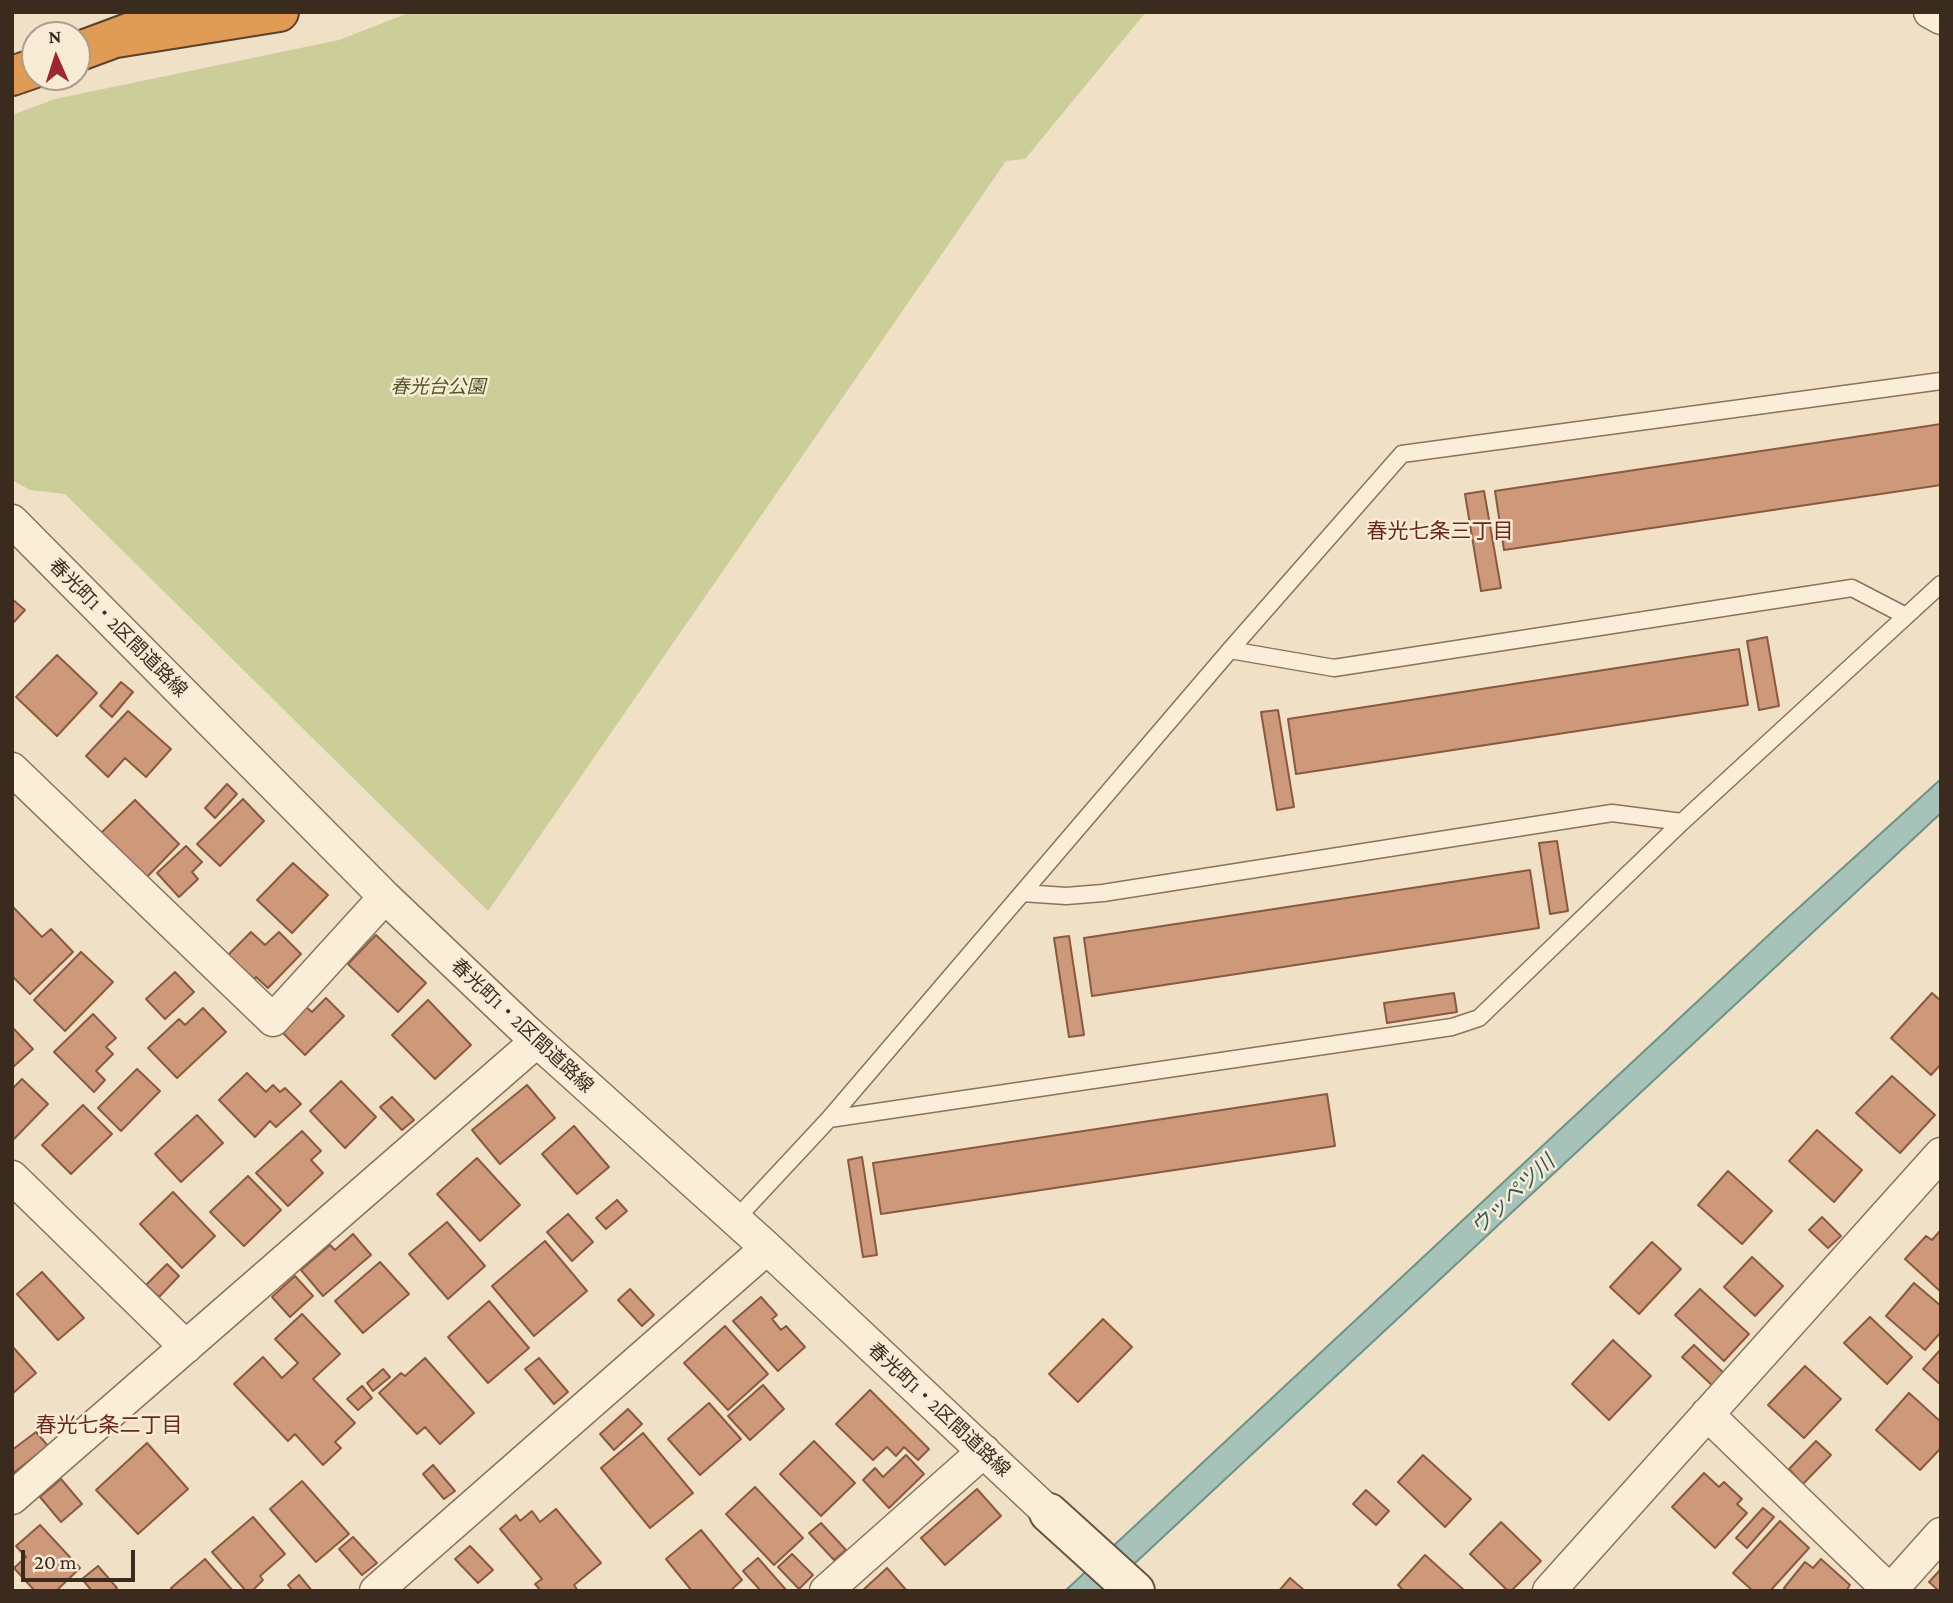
<!DOCTYPE html>
<html>
<head>
<meta charset="utf-8">
<style>
  body { margin:0 }
  #map { position:relative; width:1953px; height:1603px; overflow:hidden; background:#f0e0c5; font-family:"Crimson Pro",serif }
  canvas { display:block }
  .frame { position:absolute; inset:0; border:14px solid #3b2b1f; pointer-events:none }
  .north { position:absolute; left:21px; top:21px; width:70px; height:70px; box-sizing:border-box; background:#f7ebd5; border:2px solid #ac9e8c; border-radius:50%; rotate:357deg; font-size:19px; font-weight:700; line-height:28px; text-align:center; color:#3b2b1f }
  .north::after { content:''; display:block; margin:auto; width:24px; height:32px; background:#9c2931; clip-path:polygon(50% 0,100% 100%,50% 72%,0 100%) }
  .scale { position:absolute; left:21px; top:1550px; width:114px; height:32px; box-sizing:border-box; border:4px solid #3b2b1f; border-top:0; padding-left:9px; font-size:21px; line-height:24px; white-space:nowrap; color:#3b2b1f; -webkit-text-stroke:5px #f7ebd5; paint-order:stroke }
</style>
</head>
<body>
<div id="map">
<canvas width="1953" height="1603"></canvas>
<div class="frame"></div>
<div class="north">N</div>
<div class="scale">20 m</div>
</div>
<script>
const context = document.querySelector('canvas').getContext('2d');
context.lineJoin = 'round';
function fill(path, color) {
  context.fillStyle = color;
  context.fill(path, 'evenodd');
}
function poly(rows) {
  const path = new Path2D();
  for (const r of rows) {
    path.moveTo(r[0], r[1]);
    for (let i = 2; i < r.length; i += 2) path.lineTo(r[i], r[i + 1]);
  }
  return path;
}
function strokePath(path, color, width, dash) {
  context.strokeStyle = color;
  context.lineWidth = width;
  context.lineCap = dash ? 'butt' : 'round';
  context.setLineDash(dash || []);
  context.stroke(path);
}
function label(font, color, halo, rows, align = 'center') {
  context.font = font + ' "Crimson Pro","Noto Sans JP",serif';
  context.lineWidth = 5;
  context.setLineDash([]);
  context.textBaseline = 'middle';
  context.strokeStyle = halo;
  context.fillStyle = color;
  for (const [text, x, y, turn = 0] of rows) {
    context.save();
    context.translate(x, y);
    context.rotate((+turn || 0) * Math.PI / 180);
    context.textAlign = isNaN(turn) ? turn : align;
    if (halo) context.strokeText(text, 0, 0);
    context.fillText(text, 0, 0);
    context.restore();
  }
}
const green = poly([
  [411,12,1146,12,1025,159,1006,161,488,911,65,494,30,490,12,480,12,115,55,99,339,40]
]);
const water = poly([
  [1941,779,1941,813,1105,1591,1065,1591,1773,931,1941,779]
]);
const building = poly([
  [1941,424,1941,485,1504,550,1495,491,1941,424],
  [1484,491,1501,588,1481,591,1465,494,1484,491],
  [12,599,25,610,12,624,12,599],
  [1767,637,1779,706,1759,710,1747,641,1767,637],
  [1739,649,1748,705,1296,774,1288,719,1739,649],
  [57,655,97,693,57,736,16,697,57,655],
  [121,682,133,692,112,717,100,706,121,682],
  [1278,710,1294,807,1277,810,1261,712,1278,710],
  [128,711,171,749,146,777,125,758,108,777,86,756,128,711],
  [227,784,237,794,215,818,205,808,227,784],
  [243,799,264,821,220,866,197,844,243,799],
  [135,800,179,844,145,879,100,834,135,800],
  [1557,841,1568,911,1550,914,1539,843,1557,841],
  [186,846,202,862,192,872,198,879,179,897,157,873,186,846],
  [293,863,328,895,292,933,257,900,293,863],
  [1530,870,1539,928,1092,996,1084,938,1530,870],
  [12,906,42,937,51,929,73,952,30,994,12,976,12,906],
  [251,932,265,945,279,932,301,954,268,988,256,977,250,983,225,958,251,932],
  [376,935,426,983,398,1012,348,964,376,935],
  [1069,936,1084,1035,1069,1037,1054,938,1069,936],
  [81,952,113,982,65,1031,34,1000,81,952],
  [175,972,194,992,165,1019,146,999,175,972],
  [1454,993,1457,1012,1387,1023,1384,1003,1454,993],
  [1932,993,1941,1001,1941,1064,1931,1075,1891,1038,1932,993],
  [326,998,344,1016,305,1055,280,1030,305,1006,312,1012,326,998],
  [428,1000,471,1045,435,1079,392,1035,428,1000],
  [203,1008,226,1032,177,1078,148,1048,179,1019,185,1025,203,1008],
  [93,1014,116,1038,106,1047,113,1054,96,1071,105,1080,94,1092,54,1052,93,1014],
  [12,1027,33,1049,12,1068,12,1027],
  [137,1069,160,1091,121,1131,98,1108,137,1069],
  [247,1073,266,1092,273,1085,280,1092,285,1088,301,1104,276,1127,270,1121,255,1137,219,1100,247,1073],
  [1892,1076,1935,1115,1900,1153,1856,1113,1892,1076],
  [22,1079,48,1104,14,1139,12,1137,12,1089,22,1079],
  [341,1081,376,1117,345,1148,310,1111,341,1081],
  [527,1085,555,1118,500,1164,472,1130,527,1085],
  [1327,1094,1335,1146,881,1214,873,1163,1327,1094],
  [392,1097,414,1120,402,1130,380,1107,392,1097],
  [83,1105,112,1134,71,1174,42,1145,83,1105],
  [197,1115,223,1143,181,1182,155,1154,197,1115],
  [574,1126,609,1167,577,1194,542,1154,574,1126],
  [1817,1130,1862,1170,1834,1202,1789,1161,1817,1130],
  [302,1131,321,1151,311,1160,323,1173,288,1206,256,1173,302,1131],
  [862,1157,877,1255,863,1257,848,1160,862,1157],
  [477,1158,520,1205,480,1241,437,1194,477,1158],
  [1728,1171,1772,1211,1742,1244,1698,1205,1728,1171],
  [248,1176,281,1210,244,1246,210,1212,248,1176],
  [173,1192,215,1236,182,1268,140,1224,173,1192],
  [617,1200,627,1211,606,1229,596,1218,617,1200],
  [568,1214,593,1242,572,1261,547,1232,568,1214],
  [1822,1217,1841,1236,1828,1248,1809,1230,1822,1217],
  [447,1222,485,1266,448,1299,409,1254,447,1222],
  [1939,1232,1941,1234,1941,1292,1905,1259,1926,1236,1932,1240,1939,1232],
  [353,1234,371,1255,323,1296,301,1270,330,1245,335,1250,353,1234],
  [545,1241,587,1291,534,1336,492,1286,545,1241],
  [1652,1242,1681,1269,1639,1314,1610,1287,1652,1242],
  [1752,1257,1783,1286,1755,1316,1724,1287,1752,1257],
  [380,1262,409,1294,363,1333,335,1301,380,1262],
  [167,1264,179,1276,159,1297,146,1285,167,1264],
  [42,1272,84,1318,58,1340,17,1294,42,1272],
  [295,1276,313,1296,290,1317,272,1297,295,1276],
  [1914,1283,1941,1306,1941,1332,1925,1350,1886,1316,1914,1283],
  [630,1289,654,1315,642,1326,618,1300,630,1289],
  [1700,1289,1749,1334,1724,1361,1675,1315,1700,1289],
  [761,1297,777,1315,772,1319,781,1330,786,1326,805,1347,778,1371,733,1321,761,1297],
  [489,1301,529,1348,488,1383,448,1337,489,1301],
  [302,1314,340,1354,313,1379,355,1423,335,1442,341,1448,323,1465,295,1434,288,1441,234,1384,263,1357,282,1378,298,1363,275,1339,302,1314],
  [1870,1317,1912,1357,1887,1384,1844,1343,1870,1317],
  [1103,1319,1132,1347,1078,1402,1049,1374,1103,1319],
  [725,1326,768,1374,728,1410,684,1363,725,1326],
  [1613,1340,1651,1376,1609,1420,1572,1384,1613,1340],
  [1694,1345,1727,1376,1715,1388,1682,1357,1694,1345],
  [12,1346,36,1373,12,1394,12,1346],
  [1941,1349,1941,1385,1923,1369,1941,1349],
  [425,1358,474,1413,440,1444,425,1427,417,1434,379,1393,401,1373,405,1376,425,1358],
  [539,1358,568,1392,554,1404,525,1369,539,1358],
  [1805,1366,1841,1399,1804,1438,1768,1405,1805,1366],
  [383,1369,390,1377,373,1391,367,1383,383,1369],
  [763,1385,784,1409,750,1440,728,1416,763,1385],
  [362,1386,372,1398,358,1410,347,1399,362,1386],
  [870,1390,929,1449,918,1460,904,1447,896,1456,887,1447,873,1460,836,1424,870,1390],
  [1909,1393,1941,1422,1941,1448,1920,1470,1876,1430,1909,1393],
  [709,1403,741,1439,700,1475,668,1439,709,1403],
  [628,1409,642,1424,614,1450,600,1434,628,1409],
  [36,1432,48,1446,12,1474,12,1450,36,1432],
  [643,1433,693,1493,650,1528,601,1468,643,1433],
  [814,1441,855,1483,821,1516,780,1474,814,1441],
  [1816,1441,1831,1455,1803,1484,1789,1469,1816,1441],
  [147,1443,188,1489,138,1534,96,1490,147,1443],
  [906,1455,924,1474,889,1508,863,1480,875,1468,883,1477,906,1455],
  [1423,1455,1471,1499,1445,1527,1398,1482,1423,1455],
  [433,1465,455,1491,444,1499,423,1474,433,1465],
  [1704,1473,1719,1487,1724,1482,1742,1499,1737,1504,1747,1513,1715,1548,1672,1507,1704,1473],
  [61,1479,82,1504,61,1522,40,1497,61,1479],
  [302,1481,349,1534,316,1562,270,1509,302,1481],
  [755,1487,803,1538,774,1565,726,1514,755,1487],
  [977,1489,1001,1516,945,1565,921,1538,977,1489],
  [1366,1490,1389,1511,1376,1525,1353,1504,1366,1490],
  [1763,1508,1774,1517,1747,1548,1736,1538,1763,1508],
  [556,1509,601,1563,574,1585,578,1591,541,1591,535,1584,542,1579,500,1529,516,1515,520,1521,532,1511,540,1522,556,1509],
  [253,1517,285,1554,260,1576,263,1580,252,1591,246,1591,212,1552,253,1517],
  [1780,1521,1809,1548,1770,1591,1753,1591,1733,1573,1780,1521],
  [1501,1522,1541,1561,1511,1591,1508,1591,1470,1554,1501,1522],
  [821,1523,846,1550,834,1560,809,1533,821,1523],
  [40,1525,80,1568,56,1591,35,1591,14,1568,26,1557,16,1546,40,1525],
  [701,1530,742,1580,730,1591,692,1591,666,1559,701,1530],
  [353,1537,377,1563,362,1575,339,1549,353,1537],
  [470,1546,493,1570,478,1583,455,1559,470,1546],
  [792,1554,813,1575,799,1589,778,1567,792,1554],
  [1425,1555,1465,1591,1404,1591,1398,1585,1425,1555],
  [758,1558,787,1591,761,1591,743,1571,758,1558],
  [205,1559,233,1591,174,1591,171,1588,205,1559],
  [1821,1559,1850,1585,1846,1591,1787,1591,1784,1588,1805,1562,1813,1568,1821,1559],
  [98,1566,117,1588,113,1591,92,1591,82,1579,98,1566],
  [887,1568,907,1591,862,1591,887,1568],
  [1941,1569,1941,1591,1939,1591,1929,1582,1941,1569],
  [299,1575,312,1591,293,1591,288,1585,299,1575],
  [1290,1578,1305,1591,1279,1591,1290,1578]
]);
const lane = poly([
  [1230,650,1334,668,1852,588,1906,616],
  [1022,893,1066,896,1103,893,1612,813,1682,822],
  [829,1119,1452,1027,1479,1018,1682,822,1941,584],
  [734,1221,829,1119,1230,650,1402,454,1941,381]
]);
const street = poly([
  [1930,12,1941,18],
  [12,521,385,897,526,1031,767,1248,1049,1513],
  [12,769,273,1020,385,897],
  [12,1177,186,1347],
  [1707,1414,1890,1591,1941,1534],
  [12,1498,537,1041],
  [376,1591,767,1248],
  [826,1591,984,1451],
  [1549,1591,1941,1154]
]);
const secondary = poly([
  [1049,1513,1135,1591]
]);
const highway = poly([
  [116,38,279,12],
  [77,52,139,29],
  [12,76,35,68]
]);
const parkNames = [
  ["春光台公園",438,387]
];
const streetNames = [
  ["春光町1・2区間道路線",118,628,45],
  ["春光町1・2区間道路線",522,1026,43],
  ["春光町1・2区間道路線",939,1410,43]
];
const neighbourhoodNames = [
  ["春光七条三丁目",1440,532],
  ["春光七条二丁目",109,1426]
];
const waterNames = [
  ["ウッペツ川",1513,1195,-43]
];
fill(green, '#cbce99');
fill(water, '#a7c3b9');
strokePath(water, '#6d9287', 2);
fill(building, '#ce987a');
strokePath(building, '#8b5940', 2);
strokePath(lane, '#8b725b', 19);
strokePath(street, '#8b725b', 35);
strokePath(secondary, '#6d533e', 42);
strokePath(highway, '#59402f', 42);
strokePath(lane, '#faeed9', 16);
strokePath(street, '#faeed9', 32);
strokePath(secondary, '#faeed9', 38);
strokePath(highway, '#e09b55', 38);
label('italic 19px', '#4e5825', '#f7ebd5', parkNames);
label('19px', '#3b2b1f', '#f7ebd5', streetNames);
label('21px', '#69281d', '#f7ebd5', neighbourhoodNames);
label('italic 21px', '#2e5b56', '#f7ebd5', waterNames);
</script>
</body>
</html>
